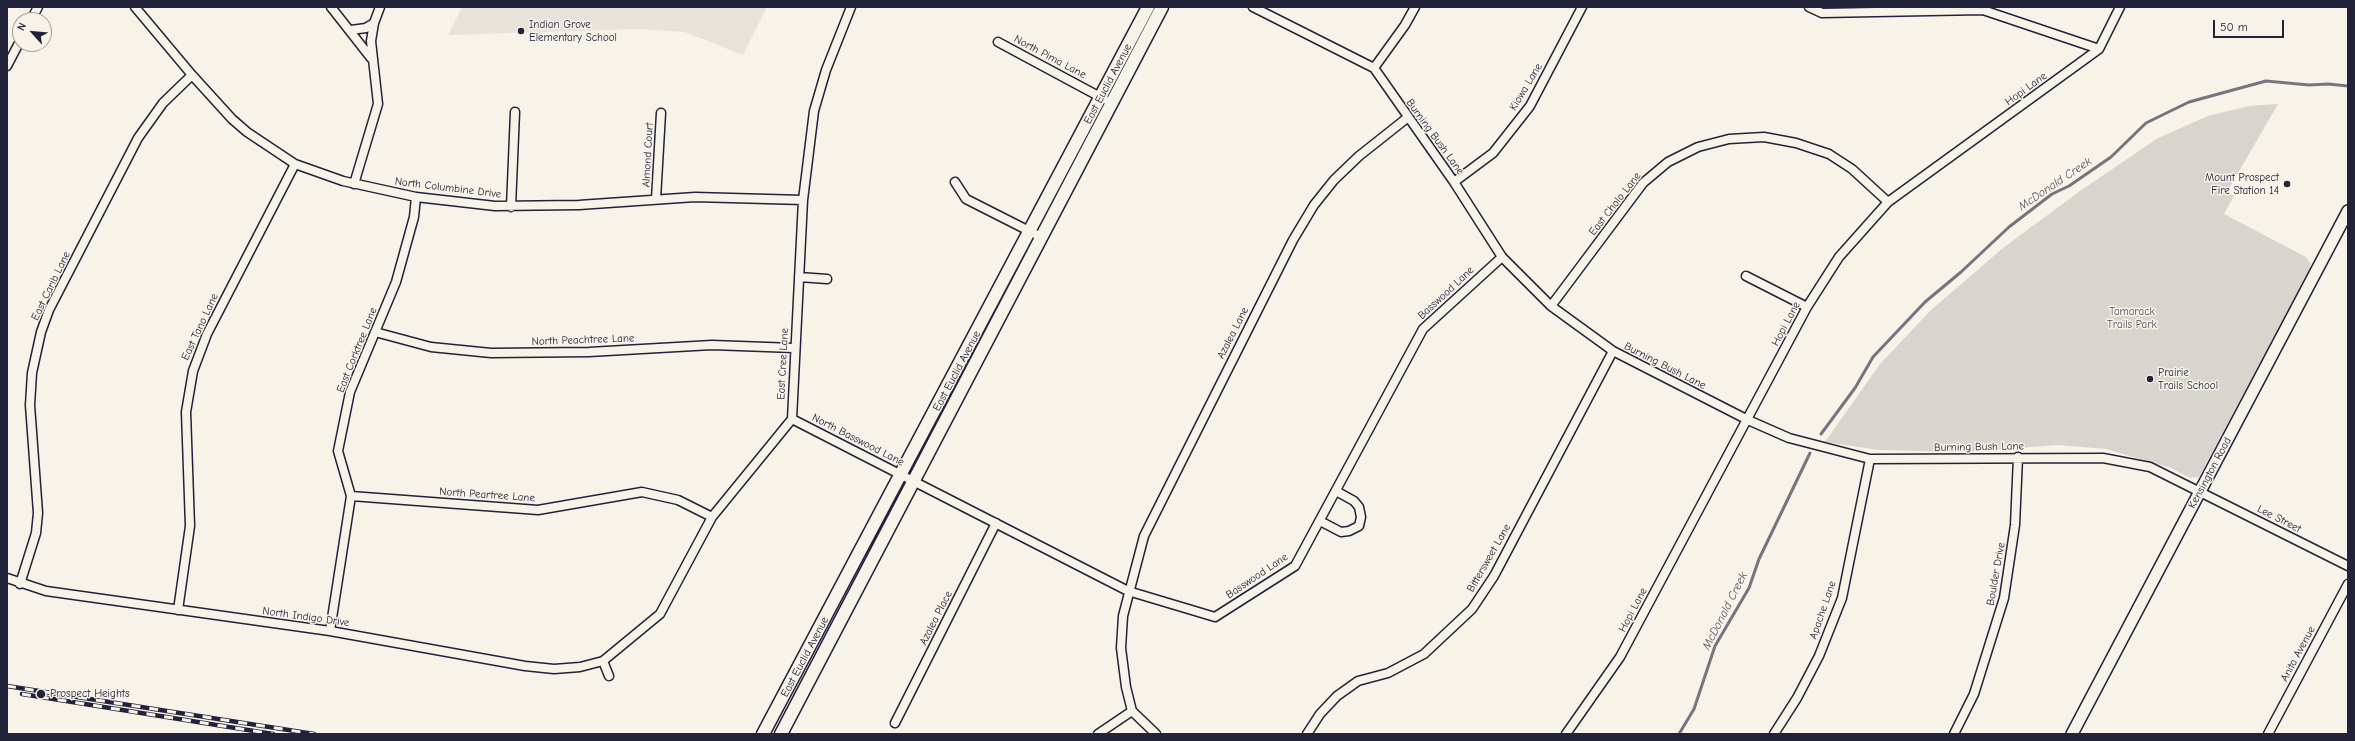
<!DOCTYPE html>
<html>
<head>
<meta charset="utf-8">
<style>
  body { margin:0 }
  #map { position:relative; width:2355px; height:741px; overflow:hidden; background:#f7f3e8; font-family:"Comic Neue",sans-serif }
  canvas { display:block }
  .frame { position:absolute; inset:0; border:8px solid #22223b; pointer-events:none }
  .north { position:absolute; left:12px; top:12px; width:40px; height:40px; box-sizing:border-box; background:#f7f3e8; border:1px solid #a29fa3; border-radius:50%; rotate:297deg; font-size:11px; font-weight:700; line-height:16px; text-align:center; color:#22223b }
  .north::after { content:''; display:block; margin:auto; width:14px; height:18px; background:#22223b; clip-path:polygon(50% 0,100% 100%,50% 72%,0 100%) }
  .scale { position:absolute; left:2213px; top:20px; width:71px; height:18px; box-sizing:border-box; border:2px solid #22223b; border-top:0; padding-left:5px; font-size:12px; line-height:14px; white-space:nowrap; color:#22223b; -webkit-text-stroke:3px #f7f3e8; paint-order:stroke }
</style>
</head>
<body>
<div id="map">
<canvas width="2355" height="741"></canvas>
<div class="frame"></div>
<div class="north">N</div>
<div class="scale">50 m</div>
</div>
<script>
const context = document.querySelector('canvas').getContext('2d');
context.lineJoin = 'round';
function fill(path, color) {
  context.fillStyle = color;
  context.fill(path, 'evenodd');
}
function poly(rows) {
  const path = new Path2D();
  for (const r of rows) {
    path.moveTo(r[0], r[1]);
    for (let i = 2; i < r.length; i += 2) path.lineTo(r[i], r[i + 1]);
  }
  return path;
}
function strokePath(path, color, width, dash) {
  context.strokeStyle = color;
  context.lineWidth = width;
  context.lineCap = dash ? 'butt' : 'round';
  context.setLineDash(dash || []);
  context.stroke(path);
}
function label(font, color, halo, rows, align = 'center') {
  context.font = font + ' "Comic Neue",sans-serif';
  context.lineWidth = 3;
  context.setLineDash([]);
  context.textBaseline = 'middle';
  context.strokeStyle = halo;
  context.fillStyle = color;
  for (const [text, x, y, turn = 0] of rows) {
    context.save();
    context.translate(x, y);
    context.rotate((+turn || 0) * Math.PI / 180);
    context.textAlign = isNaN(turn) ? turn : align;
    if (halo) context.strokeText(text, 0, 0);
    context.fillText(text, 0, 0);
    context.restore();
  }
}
const built = poly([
  [462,7,767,7,743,55,685,32,640,29,448,35]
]);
const green = poly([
  [2278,104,2227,192,2234,196,2224,214,2306,257,2311,264,2309,272,2199,477,2190,478,2171,468,2106,449,2058,445,1966,452,1879,450,1825,442,1880,364,1931,310,2003,248,2080,191,2158,138,2208,116,2249,106]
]);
const stream = poly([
  [1821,434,1855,388,1873,357,1925,302,1961,272,2009,227,2052,194,2069,186,2111,157,2146,123,2189,102,2266,81,2309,85,2328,84,2348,86],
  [1679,734,1694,709,1715,646,1749,588,1759,559,1810,453]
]);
const minor = poly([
  [135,7,192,75,232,119,247,132,295,164,343,181,416,197,495,206,579,205,695,197,803,200],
  [331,7,371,58],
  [1253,7,1374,68,1454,182,1502,257,1551,306,1613,351,1748,420,1789,438,1870,459,2103,458,2150,467,2348,566],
  [1809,7,1822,13,1983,10,2099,49],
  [31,20,38,7],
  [351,30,366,28,374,23],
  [998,42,1104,99],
  [7,66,20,41],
  [1374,68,1405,25,1415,7],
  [955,182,966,199,1041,237],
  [1454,182,1493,153,1530,106,1582,7],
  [354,184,378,104,371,41,374,23,380,7],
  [656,199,661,113],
  [511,207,515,112],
  [1746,276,1807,307],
  [799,277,827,279],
  [1551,306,1643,183,1668,162,1698,147,1729,139,1764,137,1796,143,1829,154,1852,169,1888,202],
  [375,332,431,347,491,353,589,352,712,345,794,348],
  [792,419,1128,591,1215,617,1295,566,1423,329,1502,257],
  [351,496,538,510,642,492,678,500,712,517],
  [1320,521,1341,532,1349,531,1359,526,1361,517,1359,507,1354,501,1336,491],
  [7,578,46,591,330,631,525,666,554,669,580,667,603,661,660,614,712,517,792,419,803,200,814,111,826,70,851,7],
  [20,584,36,533,38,513,30,405,32,373,41,332,49,310,138,138,163,103,192,75],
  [178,610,190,526,186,412,193,371,207,334,295,164],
  [330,631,351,496,338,451,350,392,396,282,414,217,416,197],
  [603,661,609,676],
  [895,723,996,523],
  [1098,734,1132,711],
  [1156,734,1132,711,1126,687,1121,648,1123,616,1144,536,1293,240,1314,205,1334,180,1359,156,1407,118],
  [1307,734,1320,714,1337,696,1358,681,1388,673,1424,654,1472,609,1494,576,1613,351],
  [1566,734,1620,657,1807,307,1839,257,1888,202,2099,49,2120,7],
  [1774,734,1797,698,1819,656,1842,598,1870,459],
  [1954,734,1974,694,2004,598,2015,525,2018,457],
  [2268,734,2348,584]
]);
const secondary = poly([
  [2072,734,2348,211]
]);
const primary = poly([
  [763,734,1148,7],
  [781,734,1162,7]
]);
const rail = poly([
  [7,686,314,734],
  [22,694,273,734]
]);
const markers = [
  [521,31,4,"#22223b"],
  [2287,184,4,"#22223b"],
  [2150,379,4,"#22223b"],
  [41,694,5,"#22223b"]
];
const poiNames = [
  ["Indian Grove",529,25],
  ["Elementary School",529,38],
  ["Mount Prospect",2279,178,"right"],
  ["Fire Station 14",2279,191,"right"],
  ["Prairie",2158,373],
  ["Trails School",2158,386],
  ["Prospect Heights",50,694]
];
const streetNames = [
  ["North Pima Lane",1050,57,28],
  ["East Euclid Avenue",1108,84,-62],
  ["Kiowa Lane",1526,87,-59],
  ["Hopi Lane",2026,89,-36],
  ["Burning Bush Lane",1435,137,54],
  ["Almond Court",648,155,-87],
  ["North Columbine Drive",448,188,7],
  ["East Cholo Lane",1615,204,-52],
  ["East Carib Lane",51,286,-64],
  ["Basswood Lane",1446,293,-43],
  ["Hopi Lane",1786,324,-62],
  ["East Tano Lane",200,327,-65],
  ["Azalea Lane",1233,333,-63],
  ["North Peachtree Lane",583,340,-2],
  ["East Corktree Lane",357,350,-68],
  ["East Cree Lane",783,364,-87],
  ["Burning Bush Lane",1665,366,27],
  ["East Euclid Avenue",957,371,-62],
  ["North Basswood Lane",858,440,27],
  ["Burning Bush Lane",1979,447,-1],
  ["Kensington Road",2210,473,-62],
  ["North Peartree Lane",487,495,4],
  ["Lee Street",2279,519,27],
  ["Bittersweet Lane",1489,558,-60],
  ["Boulder Drive",1996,574,-80],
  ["Basswood Lane",1257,576,-34],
  ["Hopi Lane",1633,610,-62],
  ["Apache Lane",1823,610,-71],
  ["North Indigo Drive",306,617,8],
  ["Azalea Place",936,618,-63],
  ["Anita Avenue",2298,654,-62],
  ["East Euclid Avenue",805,657,-62]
];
const parkNames = [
  ["Tamarack",2132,312],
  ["Trails Park",2132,325]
];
const waterNames = [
  ["McDonald Creek",2055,184,-34],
  ["McDonald Creek",1725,611,-63]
];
fill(built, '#e7e3db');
fill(green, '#d8d5cf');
strokePath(stream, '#76747f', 3);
strokePath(minor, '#22223b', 11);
strokePath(secondary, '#22223b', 14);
strokePath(primary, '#22223b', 15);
strokePath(minor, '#f7f3e8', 8);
strokePath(secondary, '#f7f3e8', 11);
strokePath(primary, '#f7f3e8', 12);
strokePath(rail, '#22223b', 4.5);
strokePath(rail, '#f7f3e8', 3, [9]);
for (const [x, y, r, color] of markers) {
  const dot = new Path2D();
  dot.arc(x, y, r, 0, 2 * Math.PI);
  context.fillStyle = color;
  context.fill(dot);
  strokePath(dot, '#f7f3e8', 1.5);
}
label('11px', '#22223b', '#f7f3e8', poiNames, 'left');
label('11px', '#22223b', '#f7f3e8', streetNames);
label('11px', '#504f60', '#f7f3e8', parkNames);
label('italic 12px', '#535263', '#f7f3e8', waterNames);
</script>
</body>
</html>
